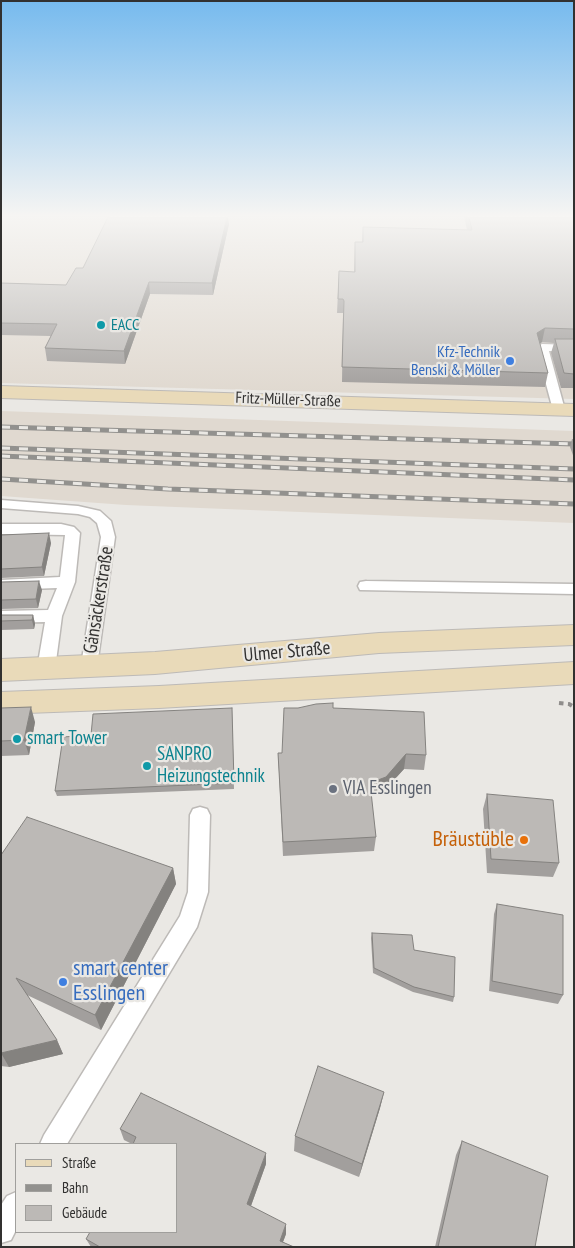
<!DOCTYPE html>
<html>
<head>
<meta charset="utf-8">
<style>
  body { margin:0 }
  #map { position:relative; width:575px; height:1248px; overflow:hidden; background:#eae8e4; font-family:"PT Sans Narrow",sans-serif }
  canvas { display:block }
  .frame { position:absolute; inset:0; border:2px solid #323130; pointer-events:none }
  .legend { position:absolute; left:15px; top:1143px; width:162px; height:90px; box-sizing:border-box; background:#eae8e4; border:1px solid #a09f9c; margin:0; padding:6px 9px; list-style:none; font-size:15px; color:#323130 }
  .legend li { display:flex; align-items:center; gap:10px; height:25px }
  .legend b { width:25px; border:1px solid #a09f9c }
</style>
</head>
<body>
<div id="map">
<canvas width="575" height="1248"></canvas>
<div class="frame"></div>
<ul class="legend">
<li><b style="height:6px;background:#e9dab9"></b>Straße</li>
<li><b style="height:6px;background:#92918e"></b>Bahn</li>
<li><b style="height:14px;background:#bcb9b6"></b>Gebäude</li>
</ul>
</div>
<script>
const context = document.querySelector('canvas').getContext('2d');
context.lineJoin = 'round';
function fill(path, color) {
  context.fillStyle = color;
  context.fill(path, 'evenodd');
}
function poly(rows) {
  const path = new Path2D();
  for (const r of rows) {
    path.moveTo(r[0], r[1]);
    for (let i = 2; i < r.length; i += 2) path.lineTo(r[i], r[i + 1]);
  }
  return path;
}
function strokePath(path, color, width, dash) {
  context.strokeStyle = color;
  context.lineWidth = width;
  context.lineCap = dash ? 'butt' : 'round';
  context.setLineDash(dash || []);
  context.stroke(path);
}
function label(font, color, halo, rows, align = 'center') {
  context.font = font + ' "PT Sans Narrow",sans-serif';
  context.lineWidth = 4.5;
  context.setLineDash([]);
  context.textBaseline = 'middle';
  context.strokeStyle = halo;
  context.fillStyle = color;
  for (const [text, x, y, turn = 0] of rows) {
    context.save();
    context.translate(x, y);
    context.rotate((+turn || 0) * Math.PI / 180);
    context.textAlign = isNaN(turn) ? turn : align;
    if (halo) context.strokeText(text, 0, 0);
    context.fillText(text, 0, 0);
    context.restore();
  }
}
const built = poly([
  [1,217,574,217,574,399,1,383],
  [1,411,574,431,574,523,126,505,1,496]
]);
const path = poly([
  [559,703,569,704,574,707]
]);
const lane = poly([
  [542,344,574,345,574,351,549,351,565,410,563,413,555,413,553,410,536,347,542,344],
  [1,500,78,506,100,511,111,521,115,537,97,666,95,670,89,672,83,670,81,666,101,537,97,523,90,517,78,514,1,508,1,500],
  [1,524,61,524,74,527,80,533,75,582,62,616,55,669,52,673,46,675,40,673,37,669,45,622,1,623,1,611,48,610,57,588,1,590,1,580,60,577,65,535,1,534,1,524],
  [366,581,574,584,574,594,360,590,358,586,360,582,366,581],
  [200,807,207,809,210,815,208,892,197,927,67,1144,40,1144,44,1135,180,916,188,892,190,815,193,809,200,807],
  [16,1192,16,1230,11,1240,1,1243,1,1205,7,1196,16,1192]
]);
const secondary = poly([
  [1,386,574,404,574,416,1,398,1,386],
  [574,625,574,645,379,653,155,674,1,681,1,659,155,652,379,633,574,625],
  [574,662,574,684,159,708,1,714,1,692,159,686,574,662]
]);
const rail = poly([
  [1,427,574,444],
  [1,448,574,469],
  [1,456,574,480],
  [1,479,168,489,574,504]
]);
const wall = poly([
  [464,217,574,217,574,388,561,388,551,353,554,343,542,342,540,344,548,373,545,387,342,382,343,315,343,313,337,313,339,271,354,272,355,242,362,242,363,227,467,230],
  [229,224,213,295,150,294,125,364,47,361,45,348,51,336,1,335,1,283,66,285,83,268],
  [572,439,574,439,574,458,570,447],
  [1,535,51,543,44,576,1,578],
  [1,582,42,590,38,608,1,609],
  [1,615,33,615,35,624,34,629,1,630],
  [1,708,35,722,29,755,1,756],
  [232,708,234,789,57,796,55,791,91,735],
  [333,708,426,755,424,770,404,769,384,791,371,796,376,837,374,851,283,856,278,753,282,753],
  [487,794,559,863,553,877,487,873,483,809],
  [1,855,173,868,176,884,101,1030,27,995,57,1040,63,1054,9,1067,1,1066],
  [497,904,563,995,558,1004,489,991,494,914],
  [372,933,414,950,454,997,453,1002,413,992,373,973,371,938],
  [384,1092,380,1108,359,1177,294,1151,295,1136],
  [120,1129,266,1164,251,1206,286,1234,283,1242,294,1247,91,1247,86,1239,176,1144,132,1144,124,1140],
  [462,1141,535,1247,435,1247,456,1155]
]);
const shadedWall = poly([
  [227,217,228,217,229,224,213,295,212,283],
  [149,282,150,294,125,364,124,351],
  [545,328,542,342,534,347,537,333],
  [49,533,51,543,44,576,42,567],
  [39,581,42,590,38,608,36,599],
  [33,615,35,624,34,629,32,620],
  [31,707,35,722,29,755,24,740],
  [406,754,404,769,384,791,368,797,370,783],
  [173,868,176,884,101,1030,95,1015],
  [57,1040,63,1054,9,1067,1,1053],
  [384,1092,380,1108,359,1177,362,1164],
  [266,1153,266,1164,248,1214,247,1204],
  [286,1224,286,1234,281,1247,280,1241]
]);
const building = poly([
  [108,217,227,217,212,283,149,282,124,351,45,348,57,324,1,323,1,283,66,285,76,268,83,268,108,217],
  [469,217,574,217,574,329,545,328,537,333,548,373,342,367,344,301,343,299,338,299,339,271,355,272,355,242,363,242,363,227,472,230,469,217],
  [555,339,574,339,574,374,564,373,555,339],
  [49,533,42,567,1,569,1,535,49,533],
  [39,581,36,599,1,600,1,582,39,581],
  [1,615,33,615,32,620,1,621,1,615],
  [333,703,333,708,424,712,426,755,406,754,386,777,370,783,376,837,283,842,278,753,282,753,284,708,298,708,316,704,333,703],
  [31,707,24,740,1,741,1,708,31,707],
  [232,708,234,783,55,791,63,737,91,735,93,714,232,708],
  [487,794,553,800,559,863,491,859,487,794],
  [27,817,173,868,95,1015,16,978,57,1040,1,1053,1,855,27,817],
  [497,904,563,915,563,995,492,981,497,904],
  [372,933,412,935,414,950,455,957,454,997,414,987,374,968,372,933],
  [318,1066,384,1092,362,1164,295,1136,318,1066],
  [141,1093,266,1153,247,1204,286,1224,280,1241,294,1247,100,1247,86,1239,90,1232,176,1232,176,1144,133,1144,136,1137,120,1129,141,1093],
  [462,1141,548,1176,535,1247,438,1247,462,1141]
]);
const markers = [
  [101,325,5,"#0f9aa8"],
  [510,361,5,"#3f7fe0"],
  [17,739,5,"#0f9aa8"],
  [147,766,5,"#0f9aa8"],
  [333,789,5,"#6b7280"],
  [524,840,5,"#e8710a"],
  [63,982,5,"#3f7fe0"]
];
const farCulturenames = [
  ["EACC",111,325]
];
const farShopnames = [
  ["Kfz-Technik",500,352],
  ["Benski & Möller",500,370]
];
const farStreetnames = [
  ["Fritz-Müller-Straße",288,400,2]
];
const streetNames = [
  ["Gänsäckerstraße",99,600,-81],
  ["Ulmer Straße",287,652,-5]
];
const cultureNames = [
  ["smart Tower",27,739],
  ["SANPRO",157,755],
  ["Heizungstechnik",157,777]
];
const worshipNames = [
  ["VIA Esslingen",343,789]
];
const nearFoodnames = [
  ["Bräustüble",514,840]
];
const nearShopnames = [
  ["smart center",73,969],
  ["Esslingen",73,994]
];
fill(built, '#e0d9d0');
strokePath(lane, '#bdbab7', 3);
strokePath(secondary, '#bdbab7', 2);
strokePath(path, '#8f8d8b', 4, [4.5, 4.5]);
fill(lane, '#fff');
fill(secondary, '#e9dab9');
strokePath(rail, '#92918e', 5);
strokePath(rail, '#eae8e4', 3, [9]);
fill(wall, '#a29f9d');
fill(shadedWall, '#84827f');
fill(building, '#bcb9b6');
strokePath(building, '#84827f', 1);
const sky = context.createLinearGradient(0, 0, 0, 392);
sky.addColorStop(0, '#76baee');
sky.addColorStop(0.55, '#f6f5f3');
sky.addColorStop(1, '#f6f5f300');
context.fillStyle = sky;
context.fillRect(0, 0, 575, 392);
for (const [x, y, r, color] of markers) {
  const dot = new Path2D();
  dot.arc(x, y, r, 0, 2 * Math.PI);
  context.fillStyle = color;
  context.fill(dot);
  strokePath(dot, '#eae8e4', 2);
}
label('16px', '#0d838f', '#eae8e4', farCulturenames, 'left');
label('16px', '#366cbe', '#eae8e4', farShopnames, 'right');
label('16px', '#323130', '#eae8e4', farStreetnames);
label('19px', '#323130', '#eae8e4', streetNames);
label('19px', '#0d838f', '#eae8e4', cultureNames, 'left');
label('19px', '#5b616d', '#eae8e4', worshipNames, 'left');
label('22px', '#c56008', '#eae8e4', nearFoodnames, 'right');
label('22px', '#366cbe', '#eae8e4', nearShopnames, 'left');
</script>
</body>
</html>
